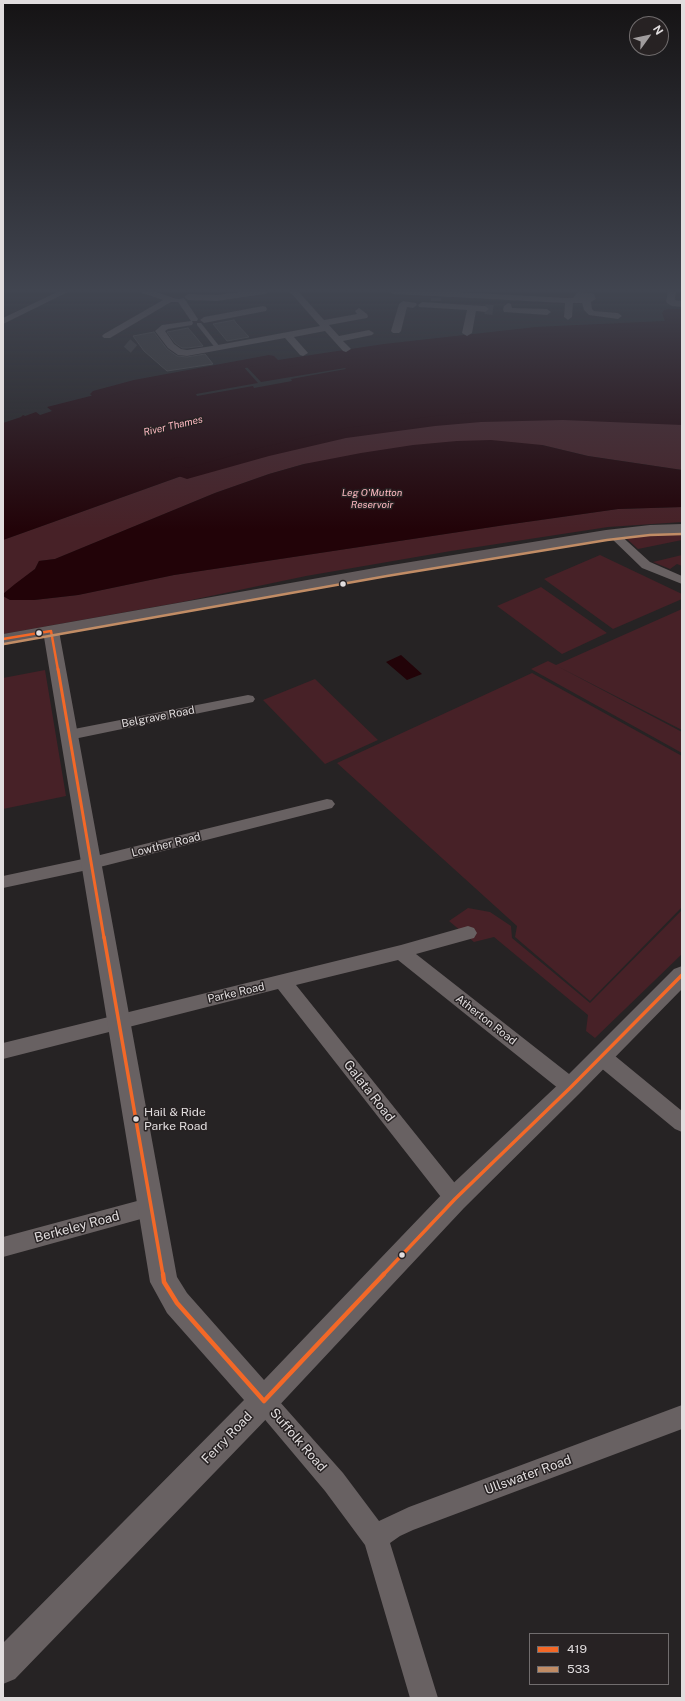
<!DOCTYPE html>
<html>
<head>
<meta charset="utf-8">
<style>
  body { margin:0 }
  #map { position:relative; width:685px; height:1701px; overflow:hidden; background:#262324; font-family:"Public Sans",sans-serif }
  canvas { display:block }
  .frame { position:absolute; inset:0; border:4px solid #e1ddde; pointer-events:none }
  .legend { position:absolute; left:529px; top:1633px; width:140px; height:52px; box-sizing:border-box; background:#272223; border:1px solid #716d6e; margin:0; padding:5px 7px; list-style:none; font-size:12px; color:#e1ddde }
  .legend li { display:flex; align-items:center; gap:8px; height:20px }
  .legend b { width:20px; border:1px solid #716d6e }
  .north { position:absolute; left:629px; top:16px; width:40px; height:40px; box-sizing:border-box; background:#272223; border:1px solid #716d6e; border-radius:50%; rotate:57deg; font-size:11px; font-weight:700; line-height:16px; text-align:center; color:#e1ddde }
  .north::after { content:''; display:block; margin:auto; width:14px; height:18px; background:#a09c9d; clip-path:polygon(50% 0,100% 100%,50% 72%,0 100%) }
</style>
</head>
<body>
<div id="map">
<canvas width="685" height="1701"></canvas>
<div class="frame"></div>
<ul class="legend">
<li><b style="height:5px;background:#f36827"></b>419</li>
<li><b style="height:5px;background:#c18c65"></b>533</li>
</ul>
<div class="north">N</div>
</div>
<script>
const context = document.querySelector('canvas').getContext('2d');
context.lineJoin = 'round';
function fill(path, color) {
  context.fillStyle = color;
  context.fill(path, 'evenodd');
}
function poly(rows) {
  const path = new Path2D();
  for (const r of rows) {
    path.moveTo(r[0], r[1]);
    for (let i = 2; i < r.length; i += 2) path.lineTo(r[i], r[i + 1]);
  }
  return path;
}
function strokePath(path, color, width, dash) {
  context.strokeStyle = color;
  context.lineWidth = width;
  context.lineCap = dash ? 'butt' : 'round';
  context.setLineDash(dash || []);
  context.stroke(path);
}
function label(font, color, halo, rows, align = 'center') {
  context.font = font + ' "Public Sans",sans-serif';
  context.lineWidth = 3;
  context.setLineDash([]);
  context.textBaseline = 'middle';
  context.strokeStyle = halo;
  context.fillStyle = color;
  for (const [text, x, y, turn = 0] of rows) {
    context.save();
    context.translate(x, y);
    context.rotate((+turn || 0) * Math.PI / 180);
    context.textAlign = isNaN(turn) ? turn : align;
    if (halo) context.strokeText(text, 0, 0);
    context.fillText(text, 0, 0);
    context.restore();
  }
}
const green = poly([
  [563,415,682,420,682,470,588,456,542,445,304,464,269,474,215,493,55,559,39,561,35,569,3,594,3,540,187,474,265,452,346,433,435,421,481,417],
  [682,507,682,522,608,527,451,551,306,576,182,602,3,634,3,596,10,600,34,600,78,595,174,575,505,525,618,509],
  [682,531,682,540,638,549,626,538],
  [600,555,682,594,682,599,613,629,544,579],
  [682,555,682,566,677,564,670,569,653,562],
  [541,587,607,633,562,654,497,606],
  [682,609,682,730,557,666,682,732,682,753,531,669,548,661,556,665],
  [45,670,66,796,3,809,3,678],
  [532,673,682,756,682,907,590,1001,515,937,517,926,337,763],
  [315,679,378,740,325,764,263,700],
  [468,908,490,912,511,926,512,938,590,1003,682,910,682,954,595,1038,586,1031,588,1015,494,937,474,942,449,921]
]);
const water = poly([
  [669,313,682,313,682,420,563,415,481,417,435,421,346,433,265,452,187,474,3,540,3,423,21,417,23,415,25,416,36,412,40,415,52,411,47,407,134,385,137,389,144,388,141,384,269,359,274,365,384,348,536,331,673,325],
  [491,440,542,445,588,456,682,470,682,507,618,509,505,525,174,575,78,595,34,600,10,600,3,596,3,594,15,584,35,569,39,561,55,559,215,493,269,474,304,464,361,453,413,445,457,441],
  [401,655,422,674,407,680,386,662]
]);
const pier = poly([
  [241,364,244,364,261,382,345,368,346,369,291,379,292,381,254,388,253,386,197,396,196,394,258,383]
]);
const river = poly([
  [669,309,682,309,682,317,678,317,681,325,679,328,536,335,384,352,274,369,269,368,265,364,151,387,152,388,149,391,144,393,137,394,130,391,109,396,116,402,123,400,129,402,131,405,129,408,113,412,107,410,90,394,93,391,134,380,269,355,274,356,278,360,384,344,536,327,665,321,662,313,664,310,669,309],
  [563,410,682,415,682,425,563,420,481,422,435,426,346,438,269,456,187,479,161,470,159,466,161,462,178,457,184,458,186,462,182,466,188,468,259,448,346,428,435,416,481,412,563,410]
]);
const building = poly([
  [234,320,236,323,249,337,227,341,213,324,234,320],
  [188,328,195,336,203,346,187,348,182,348,175,343,167,332,188,328],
  [154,332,167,349,177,356,187,357,205,354,213,364,167,371,144,351,133,336,154,332]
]);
const minorTunnel = poly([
  [436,298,436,301],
  [485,309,493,310],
  [127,343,134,349]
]);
const pedestrian = poly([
  [197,323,201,323,220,347,220,349,216,349,197,325,197,323]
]);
const minor = poly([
  [59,291,70,291,3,324,3,318,59,291],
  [141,291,153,291,177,299,184,298,198,319,197,321,192,321,193,323,192,325,168,329,165,331,174,344,181,349,187,350,218,345,320,326,289,291,298,291,324,320,357,314,355,311,359,308,367,314,368,316,367,318,329,325,339,336,369,330,374,333,372,335,343,341,351,349,346,352,343,351,325,331,294,337,308,353,303,356,300,355,285,338,187,356,178,355,168,348,155,331,162,325,191,321,178,302,171,302,110,338,104,338,102,336,104,334,163,300,142,293,141,291],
  [248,291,269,291,265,294,217,301,188,300,184,297,188,294,217,295,248,291],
  [389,291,436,291,569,298,573,298,577,293,580,292,591,293,594,294,596,299,591,302,592,309,594,311,618,313,622,316,618,319,589,315,584,310,582,303,573,303,572,317,568,320,564,317,565,303,393,294,389,291],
  [668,291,676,291,675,300,682,301,682,307,672,306,667,303,666,301,668,291],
  [403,301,416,303,417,305,413,308,407,307,401,331,399,333,393,333,391,331,399,304,403,301],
  [422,302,485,306,489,309,485,312,476,311,472,333,467,336,462,333,467,310,419,307,418,305,422,302],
  [508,303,511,304,512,308,547,309,551,312,547,315,504,312,503,310,504,306,508,303],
  [263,306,266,307,267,309,266,311,204,323,200,320,204,317,263,306],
  [613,530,617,532,650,562,682,576,682,584,642,568,609,536,607,534,609,532,613,530],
  [248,695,253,696,255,699,253,702,69,740,64,738,62,735,64,732,69,730,248,695],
  [327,799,332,800,335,804,332,808,92,869,3,888,3,876,92,857,327,799],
  [468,926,474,928,477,933,474,938,416,954,578,1081,581,1087,578,1093,571,1095,564,1093,398,960,296,985,462,1192,465,1199,462,1206,455,1209,448,1206,278,989,3,1059,3,1043,401,945,468,926],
  [602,1049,609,1051,682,1111,682,1132,675,1129,595,1063,593,1057,595,1051,602,1049],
  [152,1197,159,1200,162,1207,159,1214,3,1257,3,1237,152,1197],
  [264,1389,272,1393,343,1473,379,1521,409,1507,682,1405,682,1429,413,1530,400,1536,390,1543,438,1698,410,1698,365,1545,325,1491,256,1409,252,1401,256,1393,264,1389]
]);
const tertiary = poly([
  [51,626,57,628,59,631,177,1277,187,1293,264,1380,446,1190,563,1080,674,969,682,966,682,989,579,1094,464,1208,274,1411,15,1679,3,1684,3,1643,244,1400,167,1313,150,1282,43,631,45,628,51,626]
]);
const secondary = poly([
  [682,524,682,534,650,535,606,540,386,576,3,644,3,634,386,566,606,530,650,525,682,524]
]);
const bus1Far3 = poly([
  [51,631,58,670],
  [3,639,51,631]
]);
const bus1Far2 = poly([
  [58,669,104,938]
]);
const bus1Far1 = poly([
  [104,937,163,1275],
  [383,1275,455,1199,571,1087,682,975]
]);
const bus1 = poly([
  [163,1274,164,1282,177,1303,264,1401],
  [264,1401,384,1274]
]);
const bus2 = poly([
  [4,644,387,576,607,540,650,535,682,534]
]);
const markers = [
  [343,584,3.5,"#e1ddde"],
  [39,633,3.5,"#e1ddde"],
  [136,1119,3.5,"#e1ddde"],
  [402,1255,3.5,"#e1ddde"]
];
const farWaternames = [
  ["River Thames",173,426,-13],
  ["Leg O'Mutton",372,493],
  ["Reservoir",372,505]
];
const streetNames = [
  ["Belgrave Road",158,717,-11],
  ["Lowther Road",166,845,-14],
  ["Parke Road",236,993,-13],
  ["Atherton Road",486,1020,38]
];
const nearBusnames = [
  ["Hail & Ride",144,1112],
  ["Parke Road",144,1126]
];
const nearStreetnames = [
  ["Galata Road",369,1091,52],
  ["Berkeley Road",77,1227,-15],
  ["Ferry Road",227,1438,-46],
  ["Suffolk Road",298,1440,49],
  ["Ullswater Road",528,1475,-20]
];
fill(green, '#472127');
fill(water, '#220308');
fill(pier, '#262324');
fill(river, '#220308');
fill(building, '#3b3939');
strokePath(building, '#514f4f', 1);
strokePath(minorTunnel, '#423f40', 10, [10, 5]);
fill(pedestrian, '#686162');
fill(minor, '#686162');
fill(tertiary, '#686162');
fill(secondary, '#625a5b');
strokePath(bus1Far3, '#f36827', 2.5);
strokePath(bus1Far2, '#f36827', 3);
strokePath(bus1Far1, '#f36827', 3.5);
strokePath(bus1, '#f36827', 4.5);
strokePath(bus2, '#c18c65', 2.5);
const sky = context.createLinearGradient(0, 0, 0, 529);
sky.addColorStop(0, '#151314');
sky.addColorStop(0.55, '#414550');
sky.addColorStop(1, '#41455000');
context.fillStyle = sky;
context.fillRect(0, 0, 685, 529);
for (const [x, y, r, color] of markers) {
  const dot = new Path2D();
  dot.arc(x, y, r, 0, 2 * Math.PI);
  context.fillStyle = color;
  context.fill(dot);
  strokePath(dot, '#272223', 1.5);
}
label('italic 10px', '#fdb9c1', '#272223', farWaternames);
label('11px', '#e1ddde', '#272223', streetNames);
label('12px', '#e1ddde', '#272223', nearBusnames, 'left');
label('13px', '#e1ddde', '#272223', nearStreetnames);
</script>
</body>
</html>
